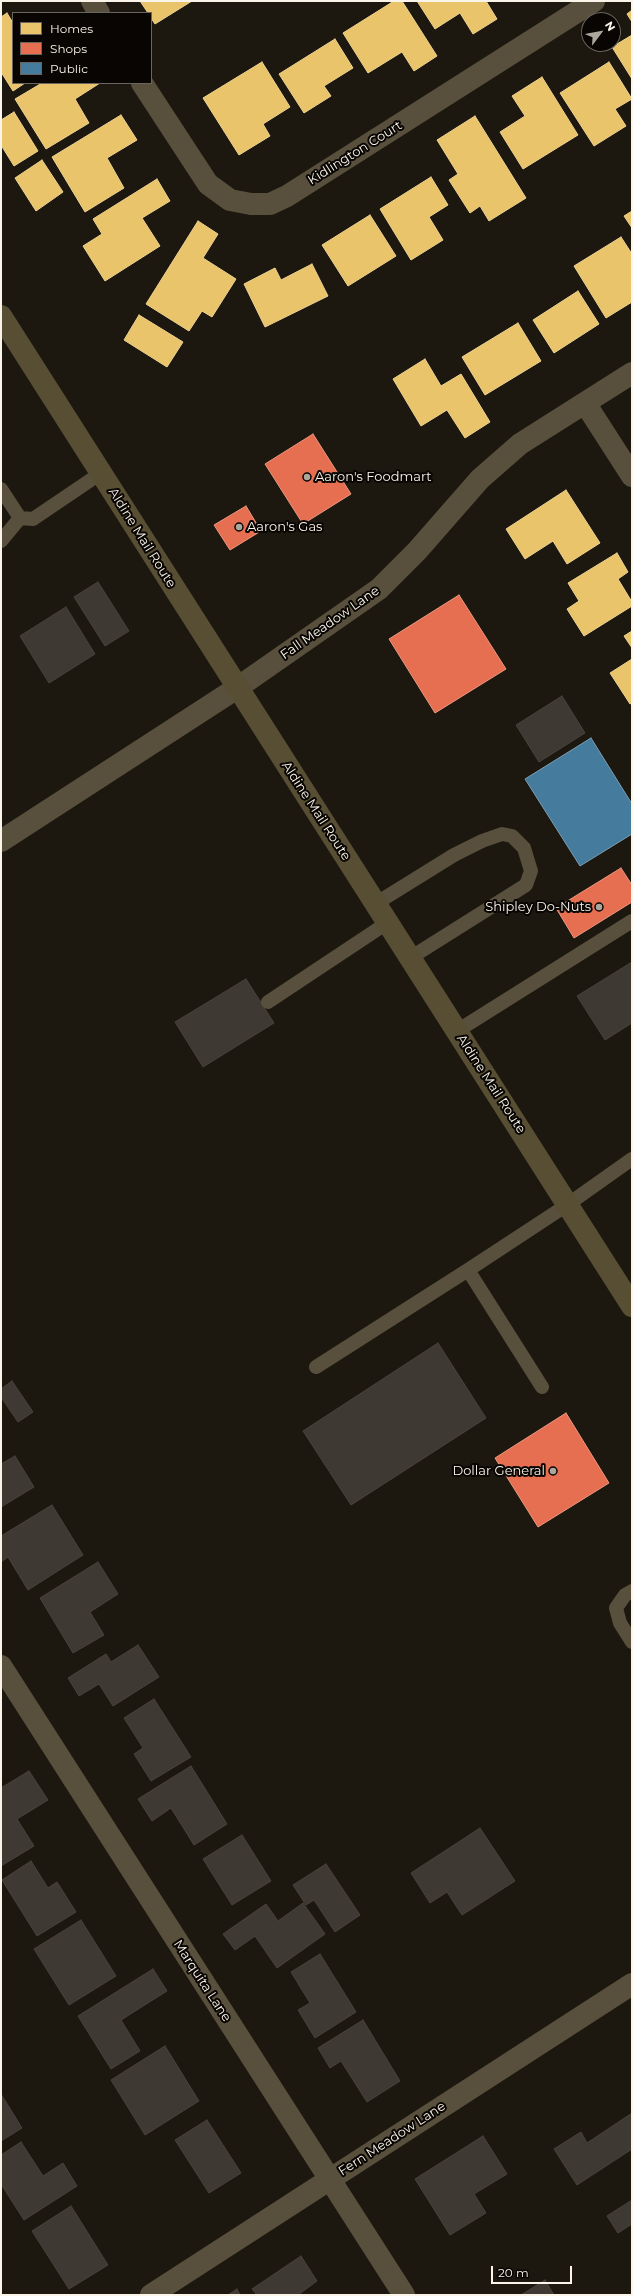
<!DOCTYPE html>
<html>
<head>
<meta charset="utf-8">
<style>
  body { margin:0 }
  #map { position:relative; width:633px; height:2296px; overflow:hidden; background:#1c180f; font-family:Montserrat,sans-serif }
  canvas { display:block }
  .frame { position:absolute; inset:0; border:2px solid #faf4e9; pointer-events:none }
  .legend { position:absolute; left:12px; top:12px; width:140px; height:72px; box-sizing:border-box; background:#080502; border:1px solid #69655e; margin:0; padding:5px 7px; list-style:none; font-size:12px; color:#faf4e9 }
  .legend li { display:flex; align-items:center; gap:8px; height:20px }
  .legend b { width:20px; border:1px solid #69655e }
  .north { position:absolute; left:581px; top:12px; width:40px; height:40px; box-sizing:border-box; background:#080502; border:1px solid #69655e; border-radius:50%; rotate:58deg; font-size:11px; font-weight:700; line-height:16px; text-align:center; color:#faf4e9 }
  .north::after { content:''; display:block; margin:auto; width:14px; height:18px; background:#aca79d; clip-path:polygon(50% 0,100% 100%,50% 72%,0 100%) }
  .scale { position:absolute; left:491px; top:2266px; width:81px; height:18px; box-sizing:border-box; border:2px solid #faf4e9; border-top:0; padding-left:5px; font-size:12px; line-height:14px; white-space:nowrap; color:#faf4e9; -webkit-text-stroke:3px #080502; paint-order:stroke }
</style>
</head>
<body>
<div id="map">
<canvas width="633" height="2296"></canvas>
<div class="frame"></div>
<ul class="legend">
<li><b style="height:11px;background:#e9c46a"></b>Homes</li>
<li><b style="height:11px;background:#e76f51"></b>Shops</li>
<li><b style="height:11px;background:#457b9d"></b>Public</li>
</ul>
<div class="north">N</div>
<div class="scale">20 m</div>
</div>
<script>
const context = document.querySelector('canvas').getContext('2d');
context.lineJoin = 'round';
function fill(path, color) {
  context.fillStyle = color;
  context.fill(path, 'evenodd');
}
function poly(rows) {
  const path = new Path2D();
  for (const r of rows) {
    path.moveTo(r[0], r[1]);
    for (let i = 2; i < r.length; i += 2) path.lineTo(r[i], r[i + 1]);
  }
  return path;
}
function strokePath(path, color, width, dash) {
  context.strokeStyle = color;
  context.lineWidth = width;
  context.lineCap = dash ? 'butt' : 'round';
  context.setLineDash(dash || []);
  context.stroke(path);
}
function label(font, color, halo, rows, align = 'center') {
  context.font = font + ' Montserrat,sans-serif';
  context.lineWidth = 4;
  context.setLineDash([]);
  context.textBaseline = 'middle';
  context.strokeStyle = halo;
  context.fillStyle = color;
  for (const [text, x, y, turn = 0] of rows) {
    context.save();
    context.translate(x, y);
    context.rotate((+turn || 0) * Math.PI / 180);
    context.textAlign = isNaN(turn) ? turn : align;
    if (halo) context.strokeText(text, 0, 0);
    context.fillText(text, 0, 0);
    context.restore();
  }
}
const homes = poly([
  [140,1,192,1,155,24,151,18,151,13,148,13,140,1],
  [394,1,402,1,437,56,414,71,402,52,368,73,343,33,394,1],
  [417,1,486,1,497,19,473,34,460,13,435,29,417,1],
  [632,10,632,22,627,14,632,10],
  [7,13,13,23,13,83,25,83,13,91,1,72,1,17,7,13],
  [632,35,632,79,612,47,632,35],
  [335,39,353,68,324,86,331,96,304,113,279,74,335,39],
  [262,62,290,107,263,124,270,136,239,155,203,98,262,62],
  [609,62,632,99,615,109,626,126,594,146,560,93,609,62],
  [542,77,578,135,523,169,500,132,525,116,512,96,542,77],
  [42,83,100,83,75,99,89,123,46,149,15,99,42,83],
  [14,112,38,151,14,166,1,145,1,120,14,112],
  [121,115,137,140,107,158,124,188,85,212,52,157,121,115],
  [475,116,526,198,489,221,480,206,470,213,449,180,458,174,437,140,475,116],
  [42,160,63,192,36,211,15,178,42,160],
  [431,177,448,205,429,217,443,240,411,260,380,209,431,177],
  [157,179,170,201,142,218,160,246,105,281,83,246,102,234,93,219,157,179],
  [632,211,632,228,624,216,632,211],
  [370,215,396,256,348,286,322,245,370,215],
  [198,221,218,234,203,258,236,279,212,317,202,311,189,331,146,304,198,221],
  [621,237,632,254,632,302,606,318,574,266,621,237],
  [312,264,328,296,265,327,244,284,275,268,281,280,312,264],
  [578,291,599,324,554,353,533,320,578,291],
  [139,315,183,342,167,367,124,340,139,315],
  [518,323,541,361,485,395,462,357,518,323],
  [425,359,441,386,461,374,490,422,465,438,447,410,421,426,393,379,425,359],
  [566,490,600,543,567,564,553,541,525,559,506,529,566,490],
  [617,553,628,572,618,579,632,602,632,606,584,636,567,609,579,601,568,583,617,553],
  [632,631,632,648,624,636,632,631],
  [632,659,632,703,630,704,610,673,632,659]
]);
const shops = poly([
  [313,434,351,494,303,524,265,464,313,434],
  [246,506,261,531,230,550,214,525,246,506],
  [459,595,506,669,435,713,389,639,459,595],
  [621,868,632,885,632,902,574,938,556,908,621,868],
  [566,1413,609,1483,538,1527,495,1458,566,1413]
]);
const public = poly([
  [591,738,632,804,632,834,580,866,525,779,591,738]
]);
const building = poly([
  [98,582,129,631,105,646,74,597,98,582],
  [66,607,95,654,49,683,20,636,66,607],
  [562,696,585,733,539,762,516,725,562,696],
  [632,962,632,1023,605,1040,577,996,632,962],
  [246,979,274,1023,203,1067,175,1022,246,979],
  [438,1343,486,1418,351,1505,303,1431,438,1343],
  [12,1381,33,1412,18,1422,1,1397,1,1389,12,1381],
  [15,1456,34,1487,1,1507,1,1464,15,1456],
  [52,1505,83,1555,28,1590,8,1557,1,1562,1,1536,52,1505],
  [98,1562,118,1594,90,1612,104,1635,73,1653,40,1598,98,1562],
  [138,1645,159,1677,113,1706,99,1684,79,1696,68,1678,106,1654,111,1662,138,1645],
  [154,1699,191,1757,151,1781,134,1754,143,1748,124,1718,154,1699],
  [191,1766,227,1824,194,1845,171,1808,152,1821,138,1799,191,1766],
  [29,1771,48,1800,17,1819,34,1846,1,1866,1,1788,29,1771],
  [480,1828,515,1881,462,1915,447,1892,430,1903,411,1873,480,1828],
  [242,1835,271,1881,232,1905,203,1859,242,1835],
  [31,1861,48,1888,57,1882,76,1912,37,1936,2,1880,31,1861],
  [326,1864,360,1915,335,1932,314,1900,306,1905,293,1885,326,1864],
  [303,1903,325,1934,277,1968,255,1936,235,1950,223,1934,266,1904,278,1921,303,1903],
  [81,1920,116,1976,69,2005,34,1949,81,1920],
  [320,1954,356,2012,315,2038,298,2010,310,2003,291,1972,320,1954],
  [153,1969,167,1991,121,2020,140,2051,111,2069,78,2016,153,1969],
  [363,2020,400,2081,367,2102,341,2061,330,2068,318,2048,363,2020],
  [165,2046,199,2101,145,2135,111,2080,165,2046],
  [1,2094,22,2128,1,2141,1,2094],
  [632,2113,632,2149,577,2185,554,2149,581,2132,587,2143,632,2113],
  [207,2120,241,2173,209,2193,175,2140,207,2120],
  [483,2136,507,2174,474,2194,486,2213,450,2235,415,2179,483,2136],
  [21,2142,43,2176,63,2163,77,2186,24,2220,1,2184,1,2155,21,2142],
  [632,2200,632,2224,618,2233,607,2216,632,2200],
  [71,2206,108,2265,69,2289,32,2231,71,2206],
  [301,2256,317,2281,298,2295,257,2295,252,2289,301,2256],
  [545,2280,554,2295,521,2295,545,2280],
  [237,2289,240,2295,228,2295,237,2289]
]);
const lane = poly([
  [1,489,20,518,33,519,101,473],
  [1,541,20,518],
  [375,904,454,855,482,841,502,834,512,836,524,848,531,871,526,885,410,958],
  [268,1002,387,923],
  [457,1031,632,921],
  [468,1270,542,1387],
  [316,1367,468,1270,567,1205,632,1159],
  [632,1591,625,1595,616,1608,620,1623,632,1642]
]);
const street = poly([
  [92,1,99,13],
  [142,83,208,184,230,200,251,204,270,204,287,196,594,1],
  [585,403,632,476],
  [1,841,237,688,379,589,417,551,480,479,520,444,632,373],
  [1,1666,404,2295],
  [151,2295,632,1984]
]);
const secondary = poly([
  [1,316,632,1306]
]);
const markers = [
  [307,477,4,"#aca79d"],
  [239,527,4,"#aca79d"],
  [599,907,4,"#aca79d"],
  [553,1471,4,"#aca79d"]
];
const streetNames = [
  ["Kidlington Court",355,153,-32],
  ["Aldine Mail Route",142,538,58],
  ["Fall Meadow Lane",330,623,-35],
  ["Aldine Mail Route",316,811,57],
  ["Aldine Mail Route",491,1084,57],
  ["Marquita Lane",202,1981,57],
  ["Fern Meadow Lane",392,2139,-33]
];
const poiNames = [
  ["Aaron's Foodmart",315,477],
  ["Aaron's Gas",247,527],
  ["Shipley Do-Nuts",591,907,"right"],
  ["Dollar General",545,1471,"right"]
];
fill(homes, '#e9c46a');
strokePath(homes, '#eed290', 1);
fill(shops, '#e76f51');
strokePath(shops, '#ed977f', 1);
fill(public, '#457b9d');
strokePath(public, '#7b9fb4', 1);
fill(building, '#3f3934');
strokePath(building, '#49423e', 1);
strokePath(lane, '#58503d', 14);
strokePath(street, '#58503d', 22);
strokePath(secondary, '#584e34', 22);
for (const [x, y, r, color] of markers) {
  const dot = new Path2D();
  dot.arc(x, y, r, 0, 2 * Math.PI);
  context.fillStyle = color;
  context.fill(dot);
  strokePath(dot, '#080502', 1.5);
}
label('13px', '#faf4e9', '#080502', streetNames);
label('13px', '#faf4e9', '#080502', poiNames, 'left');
</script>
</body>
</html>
